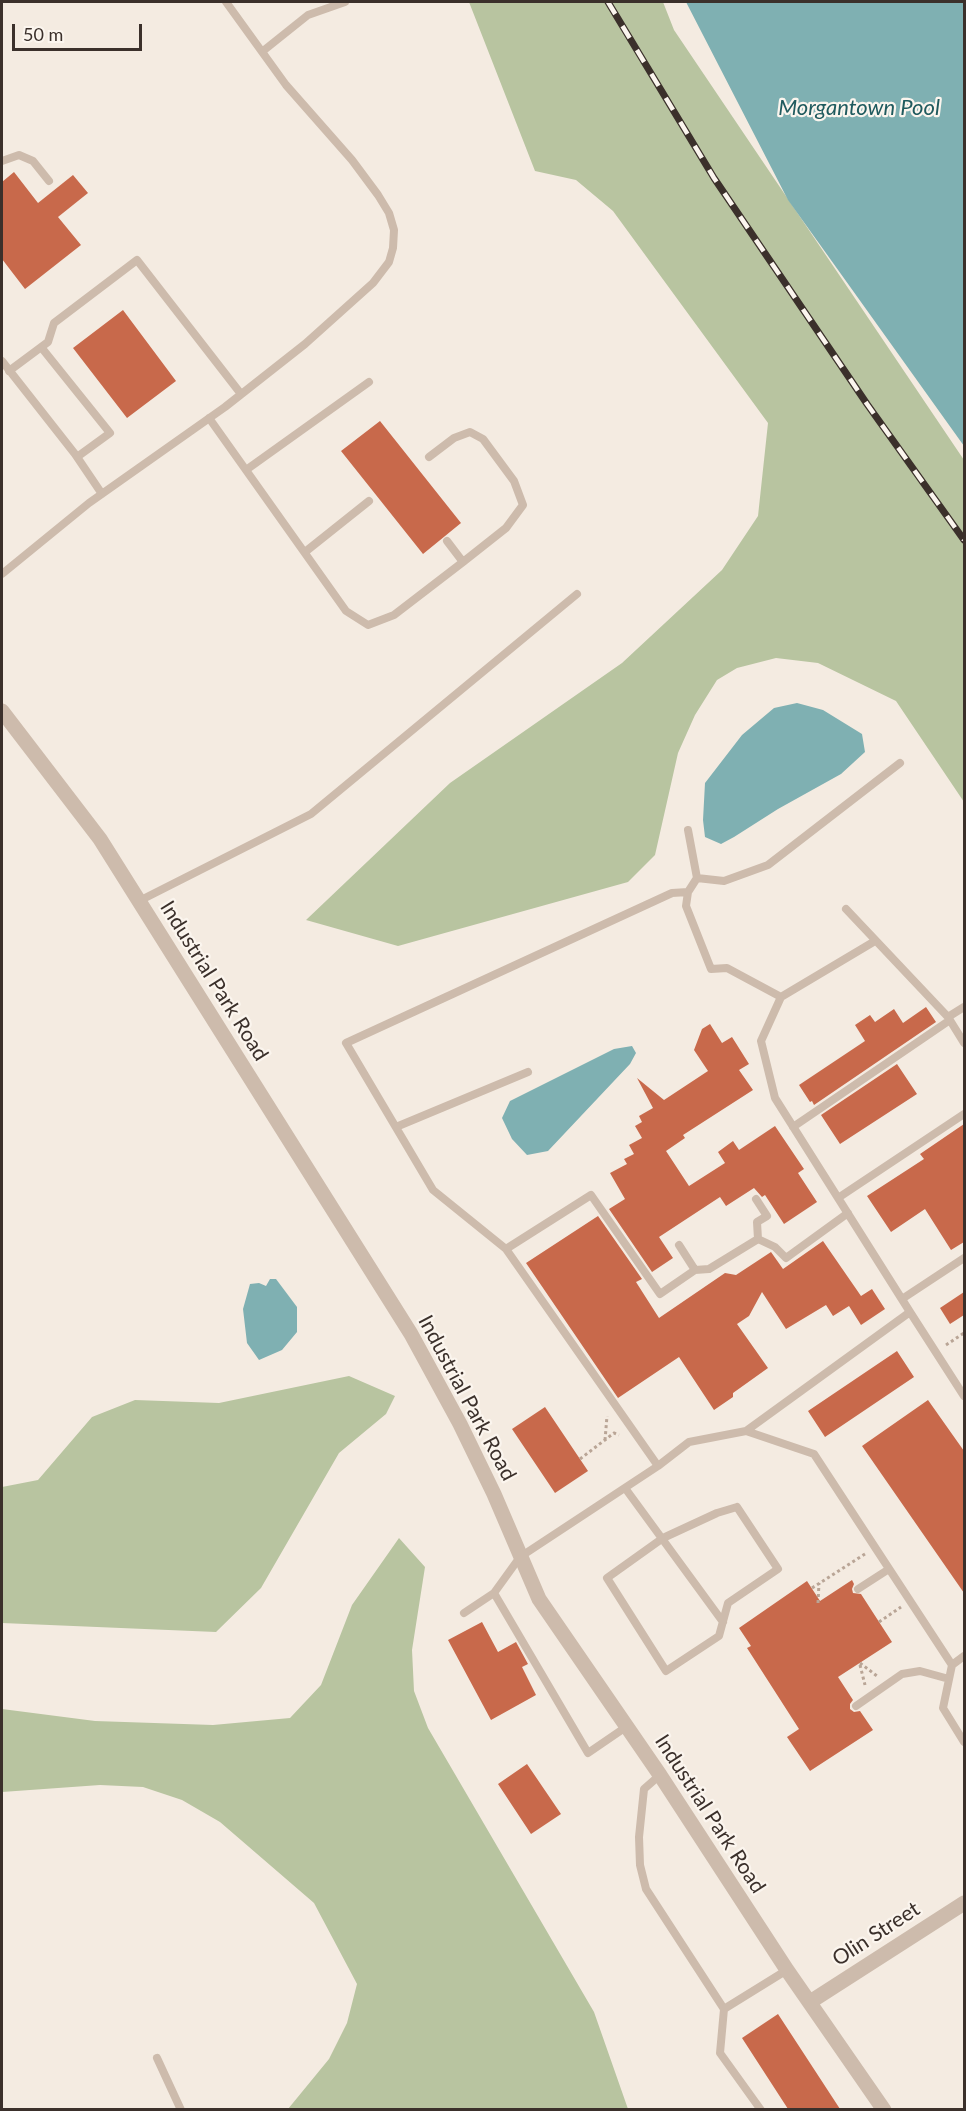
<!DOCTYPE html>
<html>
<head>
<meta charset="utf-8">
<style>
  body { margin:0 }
  #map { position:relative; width:966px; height:2111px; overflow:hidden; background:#f4ebe1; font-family:Lato,sans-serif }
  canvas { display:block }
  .frame { position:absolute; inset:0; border:3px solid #3b302b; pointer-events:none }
  .scale { position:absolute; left:12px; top:24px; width:130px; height:27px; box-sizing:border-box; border:3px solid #3b302b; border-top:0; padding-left:8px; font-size:18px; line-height:21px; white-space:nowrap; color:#3b302b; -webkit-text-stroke:4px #fbf5ee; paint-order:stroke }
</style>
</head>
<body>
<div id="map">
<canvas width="966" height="2111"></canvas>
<div class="frame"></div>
<div class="scale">50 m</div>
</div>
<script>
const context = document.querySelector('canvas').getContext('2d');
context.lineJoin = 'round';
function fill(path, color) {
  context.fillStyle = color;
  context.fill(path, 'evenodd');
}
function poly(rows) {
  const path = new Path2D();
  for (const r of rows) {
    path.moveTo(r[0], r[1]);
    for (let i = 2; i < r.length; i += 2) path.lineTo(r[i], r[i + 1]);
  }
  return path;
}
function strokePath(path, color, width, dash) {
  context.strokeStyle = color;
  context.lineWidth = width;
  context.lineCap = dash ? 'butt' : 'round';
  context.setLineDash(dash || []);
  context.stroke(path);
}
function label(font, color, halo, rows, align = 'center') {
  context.font = font + ' Lato,sans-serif';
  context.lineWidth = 4.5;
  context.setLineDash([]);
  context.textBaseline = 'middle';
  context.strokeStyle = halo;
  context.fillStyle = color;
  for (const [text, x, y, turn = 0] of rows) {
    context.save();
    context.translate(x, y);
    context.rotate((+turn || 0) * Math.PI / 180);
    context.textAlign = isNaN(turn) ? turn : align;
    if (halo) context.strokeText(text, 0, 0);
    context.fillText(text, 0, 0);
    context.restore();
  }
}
const green = poly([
  [469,2,663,2,674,30,964,460,964,802,896,701,818,663,776,658,737,668,717,680,695,715,678,753,655,855,628,882,398,946,306,920,450,783,622,663,722,570,758,516,768,423,613,211,576,180,535,171],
  [349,1376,395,1396,386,1414,339,1453,261,1588,216,1632,2,1623,2,1487,38,1480,92,1417,135,1400,219,1403],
  [399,1538,425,1567,412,1650,414,1691,428,1728,594,2012,628,2109,288,2109,329,2059,347,2023,357,1984,314,1903,220,1822,182,1800,143,1787,100,1785,2,1792,2,1709,95,1721,213,1725,290,1718,321,1685,352,1605]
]);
const water = poly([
  [686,2,964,2,964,446,788,200],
  [797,703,823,710,862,734,865,752,841,774,778,809,734,837,721,844,705,837,703,820,705,783,742,735,774,708],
  [632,1046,636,1053,630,1064,548,1151,527,1155,512,1139,502,1118,510,1101,614,1049],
  [270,1279,276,1279,297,1307,297,1332,282,1350,259,1360,247,1343,243,1309,250,1284,259,1283,266,1286]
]);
const building = poly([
  [14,172,38,203,73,175,88,193,58,217,81,245,25,289,2,259,2,182],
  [123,310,176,381,127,418,73,348],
  [380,421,461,523,423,554,341,451],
  [926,1007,936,1022,814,1105,812,1101,810,1102,799,1085,865,1041,855,1025,870,1015,875,1022,894,1009,903,1023],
  [710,1024,722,1043,732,1037,749,1064,739,1070,753,1090,683,1135,685,1138,666,1151,689,1186,725,1163,718,1152,733,1141,739,1150,775,1126,804,1169,798,1173,817,1202,784,1224,765,1195,762,1197,754,1188,726,1206,720,1197,659,1237,673,1258,652,1272,609,1209,625,1199,610,1173,627,1164,624,1159,634,1154,629,1145,642,1138,635,1126,642,1122,639,1116,653,1108,637,1078,664,1100,708,1071,694,1050,702,1029],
  [897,1064,917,1094,840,1144,821,1115],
  [964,1124,964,1242,951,1250,925,1209,891,1232,867,1196,924,1159,920,1154],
  [598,1216,642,1279,636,1282,659,1318,725,1273,736,1275,771,1252,783,1269,823,1241,861,1296,872,1289,885,1309,861,1325,849,1306,833,1316,826,1305,786,1329,762,1292,749,1316,737,1324,768,1368,733,1393,733,1397,714,1410,679,1357,618,1398,526,1263],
  [964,1292,964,1315,950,1324,940,1308],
  [897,1351,914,1377,825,1437,808,1411],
  [928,1400,964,1451,964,1593,862,1446],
  [545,1407,588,1471,555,1493,512,1429],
  [852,1580,854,1584,852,1589,853,1593,861,1594,892,1642,838,1677,853,1700,850,1704,850,1709,854,1712,860,1711,873,1730,810,1771,787,1737,799,1729,747,1648,751,1646,739,1628,807,1581,820,1601],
  [482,1622,498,1652,516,1642,528,1664,522,1667,536,1695,491,1720,448,1640],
  [527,1764,561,1814,531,1834,498,1784],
  [778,2014,840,2109,788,2109,742,2038]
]);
const path = poly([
  [946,1345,964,1333],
  [605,1440,607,1416],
  [580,1459,614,1433,619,1435],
  [812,1588,865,1554],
  [818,1603,819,1583],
  [879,1622,901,1607],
  [860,1663,877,1676],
  [860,1665,865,1685]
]);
const service = poly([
  [263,51,308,15,345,2],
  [2,161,19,155,33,161,49,181],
  [41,347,110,433,77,457],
  [2,361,75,454,102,494],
  [9,371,48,342,54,323,137,260,241,394],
  [209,418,346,611,368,625,394,615,463,562,506,528,523,505,514,481,483,439,470,432,454,438,429,457],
  [246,470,369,382],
  [447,541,463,562],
  [305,552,369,501],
  [2,574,89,503,225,407,305,344,373,283,389,262,393,248,394,230,389,213,378,195,352,160,286,85,226,2],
  [688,830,697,878],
  [688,892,697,878,724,881,768,865,900,763],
  [139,901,311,814,577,594],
  [846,909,948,1017,964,1043],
  [875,941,781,997,761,1041,775,1098,910,1312],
  [948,1017,964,1007],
  [396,1127,528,1072],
  [793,1127,950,1020],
  [838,1198,964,1114],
  [756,1199,767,1216,757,1222,758,1239,775,1247,786,1258,848,1213],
  [506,1249,591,1195,660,1294,695,1270,679,1245],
  [695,1270,709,1269,758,1239],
  [902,1299,964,1258],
  [746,1431,910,1312,964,1396],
  [658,1466,506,1249,433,1190,346,1043,672,893,688,892,686,906,711,969,727,968,781,997],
  [625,1488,723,1622],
  [737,1507,778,1569,728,1603,719,1636,666,1671,607,1578,663,1538,717,1513,737,1507],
  [858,1589,889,1569],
  [464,1613,494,1593],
  [952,1665,964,1656],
  [856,1706,902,1674,920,1671,949,1679],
  [626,1727,588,1753,494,1593,520,1557,658,1466,689,1442,746,1431,814,1454,952,1665,943,1708,964,1742],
  [660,1775,644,1789,639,1837,640,1865,646,1889,724,2009,720,2053,761,2110],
  [724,2009,787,1970],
  [157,2058,181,2110]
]);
const minor = poly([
  [2,711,100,839,411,1334,460,1424,494,1494,539,1599,660,1775,787,1970,884,2110],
  [810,2002,964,1903]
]);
const rail = poly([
  [608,2,714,178,867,404,964,540]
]);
const streetNames = [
  ["Industrial Park Road",214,981,58],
  ["Industrial Park Road",467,1398,62],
  ["Industrial Park Road",710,1814,57],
  ["Olin Street",876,1934,-33]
];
const waterNames = [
  ["Morgantown Pool",859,108]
];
fill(green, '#b8c4a0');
fill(water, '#7fb0b2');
fill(building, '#c8694b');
strokePath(path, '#b9a596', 3, [3, 3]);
strokePath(service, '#cdbbac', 8);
strokePath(minor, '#cdbbac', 15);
strokePath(rail, '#3b302b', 7);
strokePath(rail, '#fbf5ee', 4.5, [14]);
label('21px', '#3b302b', '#fbf5ee', streetNames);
label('italic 22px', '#1f5a5e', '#fbf5ee', waterNames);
</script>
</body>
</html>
